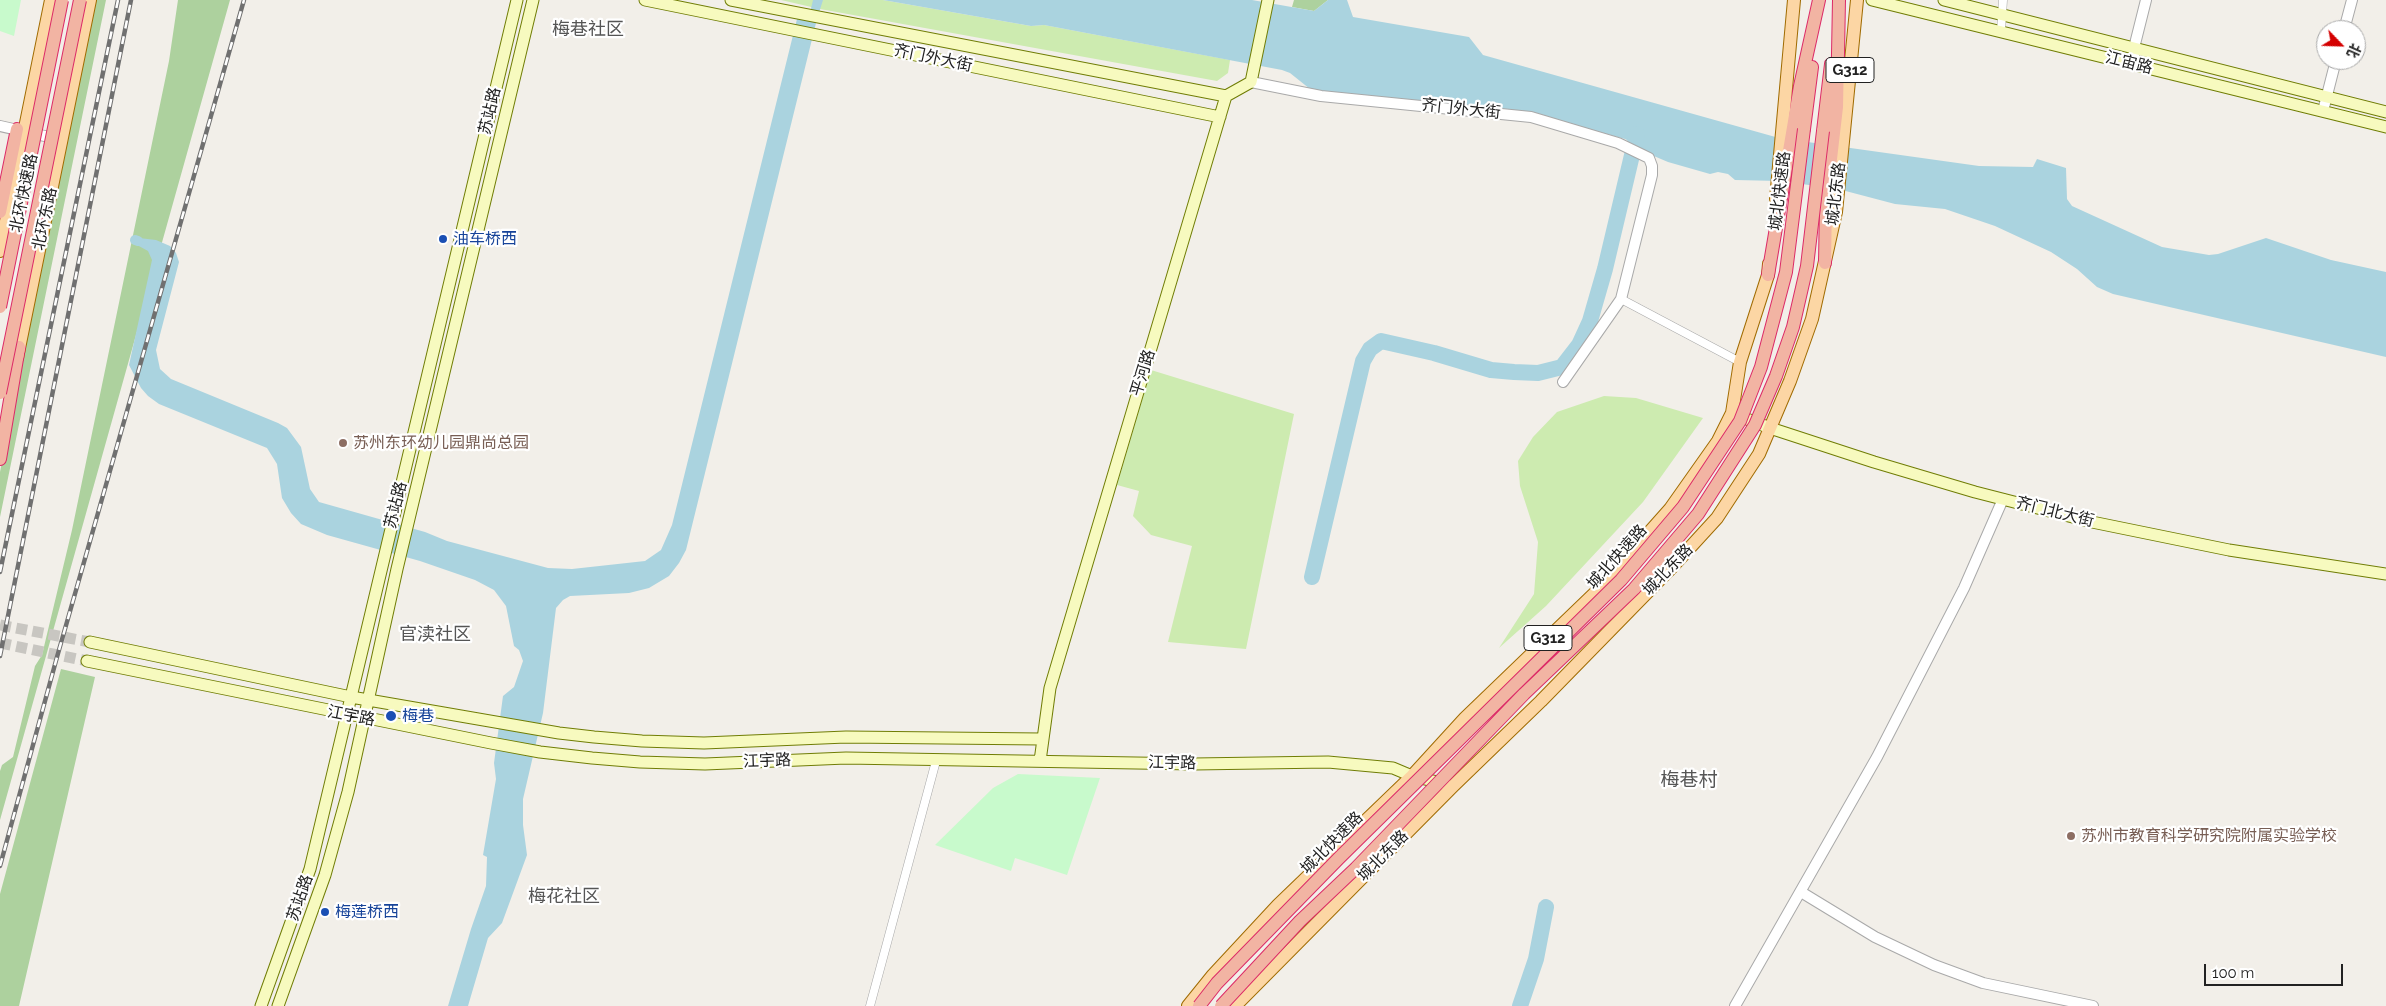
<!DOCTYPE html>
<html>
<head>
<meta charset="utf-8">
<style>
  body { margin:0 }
  #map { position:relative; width:2386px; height:1006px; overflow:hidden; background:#f2efe9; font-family:Raleway,"Noto Sans SC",sans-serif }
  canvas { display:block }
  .north { position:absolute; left:2316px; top:20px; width:50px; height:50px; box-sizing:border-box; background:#fff; border:1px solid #a7a7a7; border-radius:50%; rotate:114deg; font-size:14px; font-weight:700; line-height:20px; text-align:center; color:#222 }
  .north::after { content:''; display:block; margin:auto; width:18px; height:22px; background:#d40000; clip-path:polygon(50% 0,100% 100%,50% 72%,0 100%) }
  .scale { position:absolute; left:2204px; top:964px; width:139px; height:22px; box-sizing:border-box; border:2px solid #222; border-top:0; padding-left:6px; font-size:15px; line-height:18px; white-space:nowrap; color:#222; -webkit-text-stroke:4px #fff; paint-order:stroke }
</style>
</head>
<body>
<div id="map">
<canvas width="2386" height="1006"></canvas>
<div class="north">北</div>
<div class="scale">100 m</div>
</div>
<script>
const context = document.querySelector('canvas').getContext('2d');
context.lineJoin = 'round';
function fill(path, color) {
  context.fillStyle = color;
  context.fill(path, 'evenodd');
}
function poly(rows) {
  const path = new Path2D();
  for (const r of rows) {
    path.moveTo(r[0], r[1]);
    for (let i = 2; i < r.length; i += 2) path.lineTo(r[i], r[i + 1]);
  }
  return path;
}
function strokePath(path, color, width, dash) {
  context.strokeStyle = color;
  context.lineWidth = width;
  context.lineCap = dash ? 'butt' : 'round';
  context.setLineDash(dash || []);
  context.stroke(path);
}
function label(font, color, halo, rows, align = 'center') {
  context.font = font + ' Raleway,"Noto Sans SC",sans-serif';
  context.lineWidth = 4.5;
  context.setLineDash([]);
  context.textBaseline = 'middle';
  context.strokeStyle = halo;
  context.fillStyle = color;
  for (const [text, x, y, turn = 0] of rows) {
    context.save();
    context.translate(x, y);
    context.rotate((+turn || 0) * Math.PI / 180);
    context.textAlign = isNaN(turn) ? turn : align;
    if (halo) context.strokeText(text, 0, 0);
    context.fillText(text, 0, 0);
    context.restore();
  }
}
const grass = poly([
  [781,0,883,0,1031,26,1044,25,1230,60,1228,73,1217,81,820,9],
  [1151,370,1294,414,1246,649,1168,642,1192,546,1151,535,1133,516,1139,491,1117,485],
  [1604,396,1636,398,1703,418,1643,502,1546,606,1499,648,1534,594,1538,542,1520,486,1518,461,1533,437,1557,412]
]);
const forest = poly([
  [90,0,106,0,0,517,0,472],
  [178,0,230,0,0,820,0,771,2,765,13,757,35,666,42,655,72,530,169,61],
  [1294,0,1328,0,1314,11,1292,7],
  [61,669,95,677,19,1006,0,1006,0,894]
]);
const park = poly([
  [0,0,21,0,14,36,0,31],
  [1018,774,1100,778,1067,875,1015,858,1011,871,935,845,993,788]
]);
const water = poly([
  [813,0,823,0,817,19,686,550,679,563,669,576,649,588,629,593,570,596,563,600,556,608,543,713,523,799,523,825,527,855,502,923,488,938,468,1006,448,1006,471,929,486,886,487,857,483,855,496,779,494,763,503,696,514,687,523,661,519,650,514,646,506,606,494,590,475,580,420,561,327,535,301,524,291,513,282,498,277,464,267,448,159,404,148,396,141,388,129,365,152,260,148,251,137,245,139,238,156,240,170,246,176,253,179,262,156,350,160,369,171,379,278,423,287,428,301,447,310,489,319,502,425,532,447,541,548,568,572,569,645,561,661,550,672,525,798,15,809,17],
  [883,0,1252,0,1314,11,1328,0,1347,0,1353,17,1469,37,1483,55,1779,138,1979,166,2033,167,2037,159,2066,168,2067,199,2072,206,2162,247,2209,255,2218,254,2266,238,2331,260,2386,272,2386,357,2113,294,2097,287,2077,269,2051,252,1995,226,1945,209,1895,204,1838,189,1780,181,1735,180,1728,174,1718,172,1710,174,1668,162,1635,148,1631,142,1625,139,1524,111,1320,93,1310,89,1290,73,1282,70,1044,25,1031,26]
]);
const canal = poly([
  [135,240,138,241]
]);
const river = poly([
  [1312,577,1363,361,1370,349,1381,341,1434,353,1491,370,1514,372,1538,373,1562,367,1579,345,1590,321,1605,269,1637,134],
  [1520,1006,1536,959,1546,907]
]);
const secondaryTunnel = poly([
  [0,625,90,642],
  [0,643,87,661]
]);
const minor = poly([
  [2001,31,2003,0],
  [1621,299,1740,362],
  [870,1006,936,761]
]);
const tertiary = poly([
  [2344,30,2352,0],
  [2134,64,2134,48,2146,0],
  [1251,82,1321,96,1531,117,1618,143,1649,158,1652,166,1652,175,1621,299,1563,382],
  [2323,111,2336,60],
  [0,126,58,139],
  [1801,892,1875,937,1934,965,1983,983,2093,1006],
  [1735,1006,1877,757,1964,588,2003,499]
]);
const secondary = poly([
  [645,0,1220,117],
  [731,0,1226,96],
  [1872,0,2386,127],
  [1944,0,2386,112],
  [1734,414,1770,428,1874,462,1975,492,2092,522,2229,550,2386,574],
  [90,642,351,697,559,733,594,737,642,741,704,743,846,737,1041,739],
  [87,661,491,743,540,752,592,758,640,762,705,764,846,758,1194,764,1328,762,1393,768,1412,776,1446,784],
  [1040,761,1050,688,1226,96,1251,82,1268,0],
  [261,1006,310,869,517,0],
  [278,1006,325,875,348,792,397,569,533,0]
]);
const primary = poly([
  [1776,199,1794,0],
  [0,251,51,0],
  [17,358,90,0],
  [1188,1006,1213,975,1278,905,1412,776,1465,718,1598,590,1670,509,1718,441,1732,413,1740,362,1768,275,1769,264],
  [1235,1006,1453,786,1541,701,1674,565,1717,518,1759,454,1790,381,1812,319,1836,212,1857,0]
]);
const trunk = poly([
  [1804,129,1812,67],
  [1823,131,1831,64],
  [0,212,17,129],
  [1825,263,1826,202,1837,107,1839,0],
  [1768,275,1800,86,1819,0],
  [0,459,19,347]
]);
const rail = poly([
  [0,572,118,0],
  [0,656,131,0],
  [0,866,57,657,244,0]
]);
const trunkBridge = poly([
  [0,307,62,0],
  [0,393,80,0],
  [1199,1006,1217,983,1339,858,1621,580,1683,507,1740,421,1761,367,1786,272,1804,129],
  [1221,1006,1300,921,1356,868,1524,694,1634,589,1698,514,1755,425,1776,376,1793,327,1807,266,1823,131]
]);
const markers = [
  [443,239,5,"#1a4fb4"],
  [343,443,5,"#8d6e63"],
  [391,716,6,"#1a4fb4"],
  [2071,836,5,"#8d6e63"],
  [325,912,5,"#1a4fb4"]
];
const shields = [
  [1850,70,48],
  [1548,638,48]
];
const shieldNames = [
  ["G312",1850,70],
  ["G312",1548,638]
];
const streetNames = [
  ["齐门外大街",933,58,12],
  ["江宙路",2129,63,14],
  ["齐门外大街",1461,109,6],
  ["苏站路",490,111,-77],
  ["城北快速路",1780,191,-83],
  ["北环快速路",24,193,-78],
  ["城北东路",1836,194,-83],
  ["北环东路",45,219,-78],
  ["平河路",1143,373,-73],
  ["苏站路",396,505,-76],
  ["齐门北大街",2055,512,14],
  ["城北快速路",1617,557,-48],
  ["城北东路",1668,570,-46],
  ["江宇路",351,716,11],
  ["江宇路",767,761,-2],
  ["江宇路",1172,763,1],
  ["城北快速路",1332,843,-45],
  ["城北东路",1383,856,-45],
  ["苏站路",300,898,-71]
];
const transitNames = [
  ["油车桥西",453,239],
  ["梅巷",402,716],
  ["梅莲桥西",335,912]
];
const educationNames = [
  ["苏州东环幼儿园鼎尚总园",353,443],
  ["苏州市教育科学研究院附属实验学校",2081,836]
];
const neighbourhoodNames = [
  ["梅巷社区",588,30],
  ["官渎社区",435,635],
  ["梅花社区",564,897]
];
const quarterNames = [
  ["梅巷村",1689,780]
];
fill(grass, '#cdebb0');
fill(forest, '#add19e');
fill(park, '#c8facc');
fill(water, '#aad3df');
strokePath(canal, '#aad3df', 10);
strokePath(river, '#aad3df', 16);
strokePath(secondaryTunnel, '#c8c6c1', 11, [11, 5.5]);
strokePath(minor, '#a9a9a9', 9);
strokePath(tertiary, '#a9a9a9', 12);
strokePath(secondary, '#707d05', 13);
strokePath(primary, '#a06b00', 14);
strokePath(trunk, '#dc2a67', 14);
strokePath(minor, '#fff', 8);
strokePath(tertiary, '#fff', 10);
strokePath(secondary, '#f7fabf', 11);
strokePath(primary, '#fcd6a4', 12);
strokePath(trunk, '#f2b4a3', 12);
strokePath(rail, '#707070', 4.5);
strokePath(rail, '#fff', 2.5, [8]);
strokePath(trunkBridge, '#dc2a67', 14, []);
strokePath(trunkBridge, '#f2b4a3', 12);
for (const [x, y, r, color] of markers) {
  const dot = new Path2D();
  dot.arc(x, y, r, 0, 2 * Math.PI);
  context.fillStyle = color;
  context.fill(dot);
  strokePath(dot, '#fff', 2);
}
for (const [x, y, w] of shields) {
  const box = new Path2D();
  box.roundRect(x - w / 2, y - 12.5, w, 25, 4);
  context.fillStyle = '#fff';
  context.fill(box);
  strokePath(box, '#222', 1);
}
label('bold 15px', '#222', null, shieldNames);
label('16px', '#222', '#fff', streetNames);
label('16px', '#164399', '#fff', transitNames, 'left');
label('16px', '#785e54', '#fff', educationNames, 'left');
label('18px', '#555', '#fff', neighbourhoodNames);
label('19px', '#555', '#fff', quarterNames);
</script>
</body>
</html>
